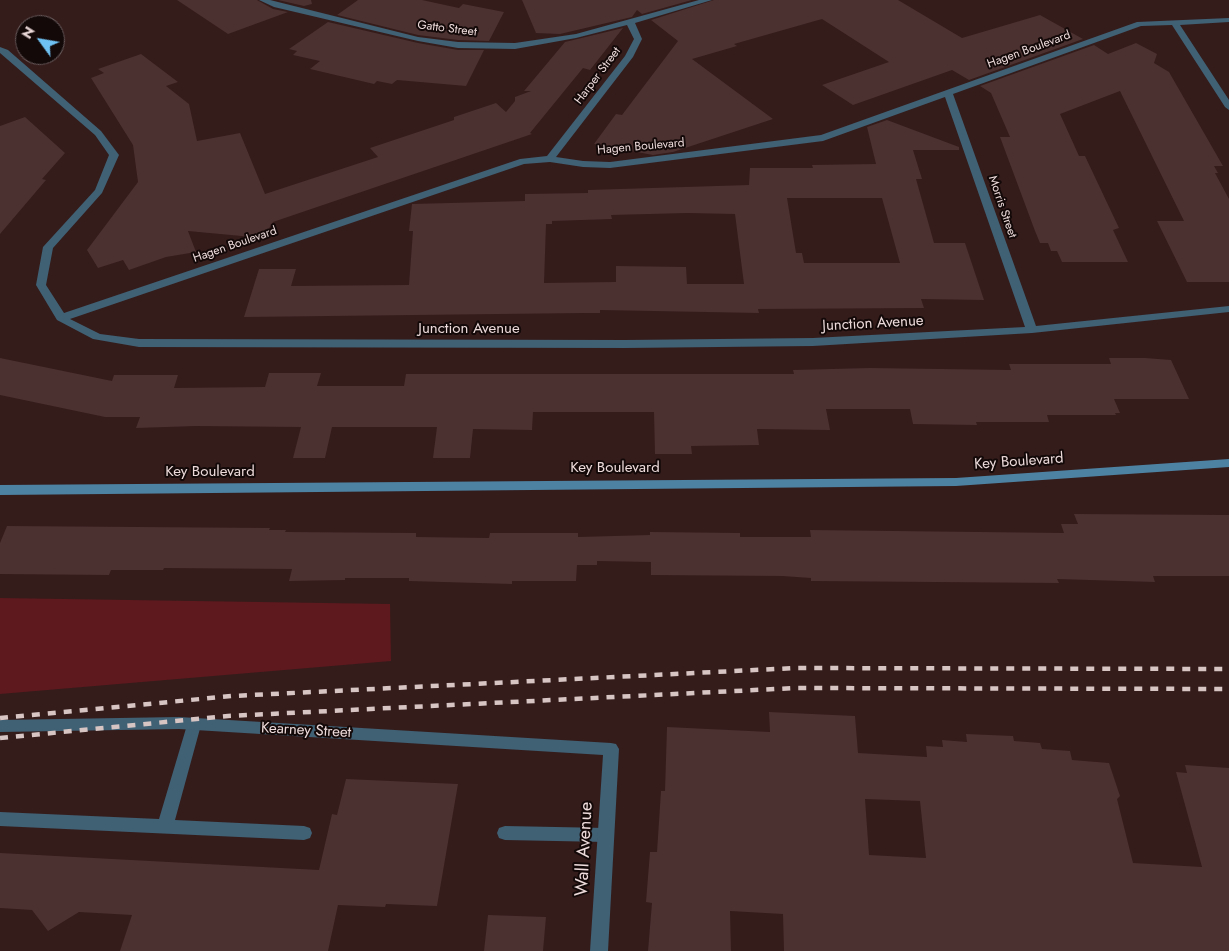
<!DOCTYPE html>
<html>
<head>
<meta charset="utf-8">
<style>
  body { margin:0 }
  #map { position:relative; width:1229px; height:951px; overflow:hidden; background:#341c1b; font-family:Jost,sans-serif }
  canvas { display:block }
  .north { position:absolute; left:15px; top:15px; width:50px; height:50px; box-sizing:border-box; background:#140909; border:1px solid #6a5d5d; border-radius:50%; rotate:302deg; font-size:14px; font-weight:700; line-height:20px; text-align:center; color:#ecdbda }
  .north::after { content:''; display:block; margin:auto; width:18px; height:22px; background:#6ec2f3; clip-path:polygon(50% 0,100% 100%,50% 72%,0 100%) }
</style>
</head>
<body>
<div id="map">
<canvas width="1229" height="951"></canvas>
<div class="north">N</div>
</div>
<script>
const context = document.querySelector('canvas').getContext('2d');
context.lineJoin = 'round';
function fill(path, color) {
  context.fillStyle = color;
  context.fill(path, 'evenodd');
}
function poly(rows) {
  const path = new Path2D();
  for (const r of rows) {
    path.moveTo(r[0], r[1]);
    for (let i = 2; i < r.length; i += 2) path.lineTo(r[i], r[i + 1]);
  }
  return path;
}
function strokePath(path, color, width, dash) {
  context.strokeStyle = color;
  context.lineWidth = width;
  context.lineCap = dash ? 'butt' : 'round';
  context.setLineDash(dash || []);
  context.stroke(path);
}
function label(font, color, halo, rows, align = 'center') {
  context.font = font + ' Jost,sans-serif';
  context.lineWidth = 4;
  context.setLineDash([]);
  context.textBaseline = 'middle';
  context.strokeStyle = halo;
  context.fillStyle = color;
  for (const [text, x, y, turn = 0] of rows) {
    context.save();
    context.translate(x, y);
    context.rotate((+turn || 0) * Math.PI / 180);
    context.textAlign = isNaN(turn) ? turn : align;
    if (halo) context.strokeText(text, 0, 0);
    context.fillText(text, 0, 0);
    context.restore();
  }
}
const green = poly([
  [0,598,390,604,391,661,0,694]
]);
const building = poly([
  [177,0,257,0,273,9,288,12,228,34],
  [278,0,311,0,312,4,304,6],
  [358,0,422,0,459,8,463,4,504,12,489,41,458,40,418,35,337,15],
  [522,0,692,0,642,14,637,10,632,17,560,34,536,33],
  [714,0,898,0,962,38,1040,15,1083,39,969,80,952,70,853,105,822,85,889,62,822,19,734,44,737,46,692,59,773,119,673,152,653,155,594,144,616,114,622,115,678,41,651,20],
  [328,22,418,43,458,50,484,50,466,86,397,80,392,84,377,81,374,84,310,69,320,61,293,55,297,51,289,49],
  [623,28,590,70,583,68,530,133,532,134,273,222,263,238,188,231,196,252,166,257,129,270,123,260,98,268,87,250,138,182,133,145,91,78,104,73,98,69,141,54,178,82,166,86,189,104,197,141,240,133,265,194,378,157,370,148,454,120,454,117,496,103,506,112,515,101,515,97,531,91,524,91,565,42],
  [1136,43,1157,54,1154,63,1169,72,1223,166,1214,166,1218,173,1215,173,1229,199,1229,282,1187,282,1157,221,1184,221,1120,91,1060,114,1079,156,1085,156,1119,228,1113,230,1128,262,1062,262,1057,251,1051,251,1048,243,1040,243,1035,231,1000,137,1010,137,991,93,980,86,1094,45,1108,54],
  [25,117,65,153,42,179,46,180,0,234,0,126],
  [887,120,959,147,959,150,913,150,922,179,916,179,934,243,965,243,984,300,921,299,924,308,758,309,759,313,600,310,600,313,585,313,244,317,259,269,296,269,291,286,409,285,413,231,409,231,412,204,525,201,525,194,588,193,588,190,749,185,750,168,813,168,812,165,876,164,867,127],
  [787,198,882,198,900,263,804,263,802,253,796,253],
  [687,213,735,214,744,284,687,284,686,267,616,266,616,282,544,283,546,224,552,224,552,221,612,219,611,215],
  [0,358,112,381,114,375,178,375,174,388,265,387,269,373,321,373,317,386,404,386,406,374,794,374,793,370,870,368,1011,370,1009,364,1111,364,1109,358,1145,358,1171,360,1189,399,1114,399,1120,413,1115,413,1116,415,1047,415,1049,422,976,422,977,425,913,424,910,409,826,409,830,430,757,429,759,445,691,446,692,454,655,454,654,412,533,412,532,430,473,429,470,458,433,458,437,427,332,427,325,458,293,458,301,427,196,426,136,428,140,417,105,417,0,395],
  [1074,514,1229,515,1229,576,1153,576,1155,582,1057,579,1059,583,811,581,811,578,782,576,651,575,651,562,597,561,597,565,577,565,576,581,512,581,512,584,409,581,409,578,345,578,345,580,289,581,292,569,164,568,163,570,111,570,109,575,0,574,0,543,7,526,270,528,269,530,286,530,285,532,416,533,416,537,489,538,490,533,578,533,578,537,650,535,650,532,740,533,740,537,811,537,810,530,1064,533,1061,524,1078,524],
  [769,712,855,716,858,753,927,757,926,746,943,747,942,740,967,742,966,734,1013,736,1014,741,1040,743,1042,749,1070,751,1072,760,1109,763,1120,796,1117,799,1133,863,1202,867,1176,772,1187,773,1185,765,1229,768,1229,951,784,951,783,914,730,911,731,951,648,951,652,903,646,902,650,852,657,852,661,791,665,791,667,727,770,732],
  [865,799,920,801,926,858,869,855],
  [346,779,458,784,437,906,386,904,385,907,338,905,328,951,120,951,132,915,79,912,48,931,32,910,0,908,0,853,319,870,332,814,337,815],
  [488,915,546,917,543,951,484,951]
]);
const lane = poly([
  [194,719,199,721,201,725,175,820,304,826,310,828,312,833,310,838,304,840,0,826,0,812,159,819,187,725,189,721,194,719],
  [505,826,606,828,612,830,614,835,612,840,606,842,505,840,499,838,497,833,499,828,505,826]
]);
const street = poly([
  [259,0,270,0,418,37,458,42,515,43,576,34,699,0,712,0,635,23,642,39,633,57,556,157,583,161,610,162,821,135,1137,22,1229,18,1229,22,1180,25,1229,100,1229,110,1225,107,1172,25,1141,26,953,94,1036,326,1229,306,1229,312,1032,333,813,346,625,348,139,347,93,339,57,320,36,285,43,247,95,190,109,155,95,135,0,53,0,47,8,50,101,131,119,155,102,193,53,248,46,285,64,313,520,159,547,156,625,56,634,39,627,25,576,38,515,49,458,48,418,41,274,7,259,0],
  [945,97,1025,327,813,338,625,340,139,339,100,334,70,319,524,164,550,162,583,167,610,168,823,141,945,97],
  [179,717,611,743,616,744,619,749,608,951,590,951,603,755,179,729,0,732,0,720,179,717]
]);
const secondary = poly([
  [1229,459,1229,467,956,486,0,495,0,485,956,478,1229,459]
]);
const rail = poly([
  [0,718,232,696,795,668,1229,669],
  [0,738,228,716,796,688,1229,689]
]);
const farStreetnames = [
  ["Gatto Street",447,29,7],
  ["Hagen Boulevard",1029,50,-20],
  ["Harper Street",598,76,-53],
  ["Hagen Boulevard",641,147,-5],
  ["Morris Street",1002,207,71],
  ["Hagen Boulevard",235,245,-19]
];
const streetNames = [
  ["Junction Avenue",873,324,-3],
  ["Junction Avenue",469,329],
  ["Key Boulevard",1019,462,-4],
  ["Key Boulevard",615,468],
  ["Key Boulevard",210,472],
  ["Kearney Street",306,731,3]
];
const nearStreetnames = [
  ["Wall Avenue",585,849,-87]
];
fill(green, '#5d191e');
fill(building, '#4b3130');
fill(lane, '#406074');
fill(street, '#406074');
fill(secondary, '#4d82a2');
strokePath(rail, '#d7c5c4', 4.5, [8, 8]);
label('12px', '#ecdbda', '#140909', farStreetnames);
label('15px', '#ecdbda', '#140909', streetNames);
label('18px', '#ecdbda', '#140909', nearStreetnames);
</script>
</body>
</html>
